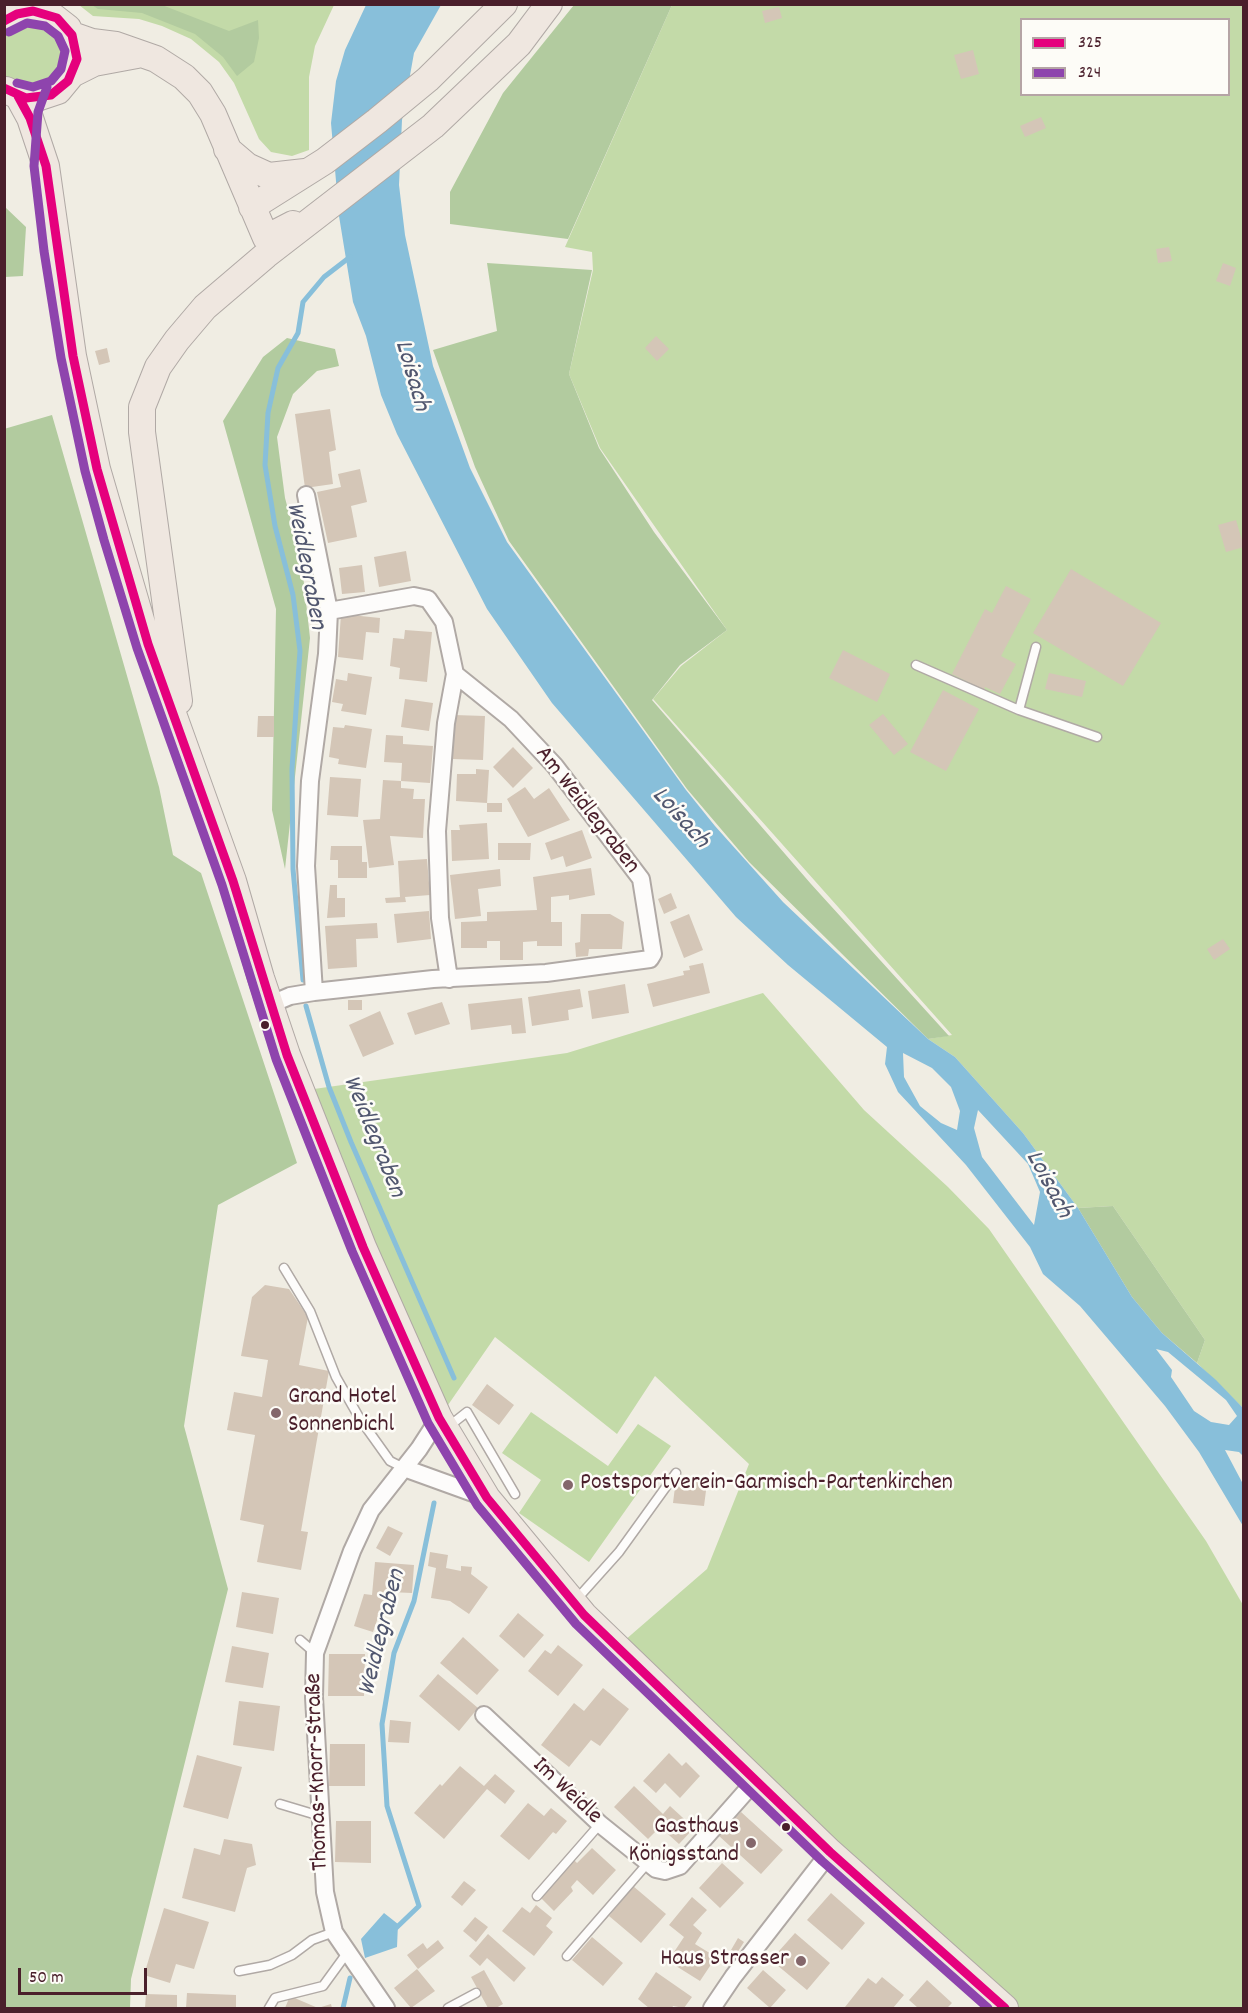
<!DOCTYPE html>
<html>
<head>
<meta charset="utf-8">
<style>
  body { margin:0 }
  #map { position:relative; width:1248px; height:2013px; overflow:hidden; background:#f0ede3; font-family:Dekko,sans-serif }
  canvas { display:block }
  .frame { position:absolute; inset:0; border:6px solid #4a1f2b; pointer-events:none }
  .legend { position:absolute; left:1020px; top:18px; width:210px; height:78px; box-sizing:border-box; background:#fdfcf7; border:2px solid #b5a4a5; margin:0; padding:8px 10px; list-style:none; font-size:18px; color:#4a1f2b }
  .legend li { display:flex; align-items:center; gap:12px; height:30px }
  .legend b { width:30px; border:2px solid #b5a4a5 }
  .scale { position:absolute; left:18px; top:1968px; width:129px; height:27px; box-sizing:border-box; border:3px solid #4a1f2b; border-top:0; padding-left:8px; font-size:18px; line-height:21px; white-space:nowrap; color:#4a1f2b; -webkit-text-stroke:4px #fdfcf7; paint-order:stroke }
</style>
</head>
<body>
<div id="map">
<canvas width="1248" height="2013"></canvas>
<div class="frame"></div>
<ul class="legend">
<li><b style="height:8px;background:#e5007d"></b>325</li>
<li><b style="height:8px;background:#8e44ad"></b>324</li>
</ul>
<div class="scale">50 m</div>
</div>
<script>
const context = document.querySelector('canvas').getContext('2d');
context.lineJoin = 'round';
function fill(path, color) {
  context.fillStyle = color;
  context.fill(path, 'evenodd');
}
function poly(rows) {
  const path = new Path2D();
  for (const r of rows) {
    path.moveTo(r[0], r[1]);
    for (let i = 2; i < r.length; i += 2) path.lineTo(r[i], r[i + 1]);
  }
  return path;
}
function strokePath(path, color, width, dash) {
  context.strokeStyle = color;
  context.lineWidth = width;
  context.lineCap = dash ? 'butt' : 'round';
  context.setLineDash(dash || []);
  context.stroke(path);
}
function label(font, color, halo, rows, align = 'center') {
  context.font = font + ' Dekko,sans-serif';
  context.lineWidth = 5;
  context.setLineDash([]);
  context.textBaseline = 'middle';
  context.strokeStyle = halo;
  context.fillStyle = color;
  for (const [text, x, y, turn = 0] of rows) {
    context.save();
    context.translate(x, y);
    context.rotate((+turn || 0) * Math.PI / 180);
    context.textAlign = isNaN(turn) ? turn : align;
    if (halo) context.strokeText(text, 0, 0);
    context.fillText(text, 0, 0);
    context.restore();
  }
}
const green = poly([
  [79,5,334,5,315,46,309,77,309,150,292,156,271,152,259,139,234,83,219,62,191,39,162,26,139,19,93,16],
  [672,5,1243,5,1243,1408,1197,1363,1205,1340,1113,1206,1078,1208,1023,1133,955,1057,928,1039,952,1035,653,699,681,666,727,630,600,448,569,374,593,270,592,252,565,247],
  [1022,20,1228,20,1228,94,1022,94],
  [29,22,44,23,57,31,66,44,63,74,38,91,9,82,5,74,4,37,14,27],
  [763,993,864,1110,948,1187,989,1229,1206,1541,1243,1605,1243,2008,1005,2008,617,1647,707,1569,749,1464,655,1376,617,1434,495,1337,439,1418,314,1126,314,1089,567,1053],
  [531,1412,608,1466,638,1424,671,1446,589,1562,519,1513,541,1480,502,1453]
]);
const forest = poly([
  [92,5,162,5,229,31,258,20,259,38,254,62,237,76,223,57,195,34,142,13,98,9],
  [574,5,672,5,568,239,450,224,450,192,503,93],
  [5,207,26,227,23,276,5,277],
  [487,263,592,270,569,374,599,448,654,532,727,630,680,665,652,700,811,884,949,1036,928,1039,749,862,687,789,509,541,475,467,433,350,497,331],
  [287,338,335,349,339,366,317,371,293,394,277,437,285,498,301,557,310,638,285,869,272,810,276,609,223,421,263,357],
  [52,415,159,787,173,855,201,873,297,1163,218,1205,184,1426,228,1589,131,1979,130,2008,5,2008,4,429],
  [1113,1206,1205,1340,1197,1363,1162,1333,1132,1297,1078,1208]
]);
const water = poly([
  [366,5,441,5,414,53,402,120,399,185,405,235,433,366,470,468,507,542,686,790,715,826,783,902,928,1039,955,1057,1023,1133,1078,1208,1132,1297,1162,1333,1216,1380,1243,1408,1243,1456,1239,1452,1225,1450,1243,1484,1243,1526,1199,1452,1165,1406,1080,1306,1043,1274,1030,1247,966,1165,898,1092,885,1064,887,1047,788,965,736,917,552,703,487,609,397,434,381,395,366,336,353,302,339,216,331,123,336,81,345,50],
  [903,1053,932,1068,951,1087,960,1111,957,1130,941,1123,920,1106,904,1077],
  [978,1110,1028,1164,1040,1192,1034,1225,982,1157,974,1128],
  [1156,1349,1168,1352,1226,1400,1237,1416,1229,1425,1211,1422,1194,1411,1171,1377,1172,1370],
  [384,1913,398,1924,397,1947,365,1958,361,1939]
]);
const stream = poly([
  [303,980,293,869,292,769,300,651,293,595,275,526,265,465,268,413,278,368,298,333,303,302,324,277,350,257],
  [306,1006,329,1087,351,1142,454,1378],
  [394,1930,419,1906,387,1806,382,1724,394,1653,414,1601,434,1503],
  [343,2008,350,1978]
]);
const building = poly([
  [779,7,782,18,765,23,762,11],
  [973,50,979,74,961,79,954,55],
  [1041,117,1046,128,1025,137,1020,126],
  [1169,247,1172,261,1158,263,1156,249],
  [1223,263,1236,268,1230,286,1216,281],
  [656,336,669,349,657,361,645,348],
  [107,348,110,362,99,365,95,351],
  [330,409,336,450,329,452,333,484,305,488,295,414],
  [360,469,367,502,351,506,357,537,328,543,317,492,341,487,338,474],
  [1236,520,1244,547,1226,552,1218,525],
  [406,551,411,581,379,587,374,557],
  [362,565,365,592,342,594,339,568],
  [1071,569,1161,623,1123,686,1033,633],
  [1006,586,1031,599,1001,656,1016,664,1000,694,985,687,984,690,952,674,985,609,992,613],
  [341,614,380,618,379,633,366,632,363,660,338,657],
  [405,630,432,632,427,682,399,679,400,668,390,666,393,638,404,639],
  [843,650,890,674,877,702,829,678],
  [348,673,372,677,366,715,341,711,343,704,332,702,336,679,347,681],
  [1049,673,1086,681,1082,697,1045,689],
  [943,690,979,709,946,771,910,752],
  [405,699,433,703,429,731,401,727],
  [883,714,908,744,894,755,869,725],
  [454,715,485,716,483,760,452,759],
  [258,716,274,716,274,737,257,737],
  [345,725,372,729,366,768,338,764,339,759,329,757,333,727,344,728],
  [386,735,403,736,403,744,433,746,430,783,401,781,402,763,384,762],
  [513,747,533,768,513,788,493,767],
  [476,769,489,770,487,803,502,803,502,812,487,812,487,803,456,801,457,774,476,774],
  [330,777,361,779,358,817,327,815],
  [383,780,401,781,401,788,414,789,413,799,425,799,423,838,390,836,394,865,369,868,363,820,380,819],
  [525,787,534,799,549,788,570,820,528,837,507,799],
  [487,823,489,859,452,861,451,830,460,830,459,825],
  [582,830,592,858,566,867,563,856,551,860,545,843],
  [498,843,531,843,530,860,498,860],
  [331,846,362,846,362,862,367,862,367,878,338,878,338,860,330,860],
  [427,859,430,895,405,897,406,902,386,903,385,898,400,897,398,861],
  [591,868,595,895,569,900,569,895,551,897,551,922,562,922,562,946,537,946,537,941,523,942,523,960,500,960,500,941,487,941,487,948,461,948,461,922,487,921,487,912,537,910,533,877],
  [500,869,501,886,478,889,481,916,455,919,450,875],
  [330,885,337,885,337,898,345,898,345,917,327,918],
  [671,893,677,908,664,914,658,899],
  [429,911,431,939,397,943,394,914],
  [581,914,610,914,624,922,622,949,589,949,588,956,576,957,575,943,580,942],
  [689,914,703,950,684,958,670,922],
  [377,923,378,938,356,939,357,967,328,969,325,926],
  [1223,939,1230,949,1214,960,1207,949],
  [703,963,710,993,653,1007,647,984,684,975,683,971,690,970,689,966],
  [625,984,629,1013,592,1019,588,991],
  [580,989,583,1007,568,1010,569,1020,532,1026,528,997],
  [522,998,526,1033,512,1034,511,1025,471,1030,468,1004],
  [348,1000,362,1000,362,1010,348,1010],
  [442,1002,450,1024,415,1035,407,1013],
  [380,1011,394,1044,363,1057,349,1025],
  [265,1285,289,1289,308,1317,299,1365,329,1371,301,1531,308,1532,301,1570,257,1562,264,1525,240,1520,255,1435,227,1430,234,1392,262,1397,268,1360,241,1356,252,1297],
  [487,1384,514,1405,499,1425,472,1405],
  [676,1479,707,1483,704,1506,673,1503],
  [388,1526,403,1533,390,1556,376,1548],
  [430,1552,448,1555,446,1568,461,1571,461,1566,472,1567,471,1574,488,1587,469,1614,450,1601,431,1598,436,1568,428,1566],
  [375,1562,414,1565,412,1593,390,1592,390,1597,385,1597,373,1632,354,1626,364,1594,372,1595],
  [242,1592,279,1598,273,1634,236,1627],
  [518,1613,544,1635,524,1658,499,1636],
  [463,1637,499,1670,477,1695,440,1663],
  [558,1645,583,1665,558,1696,528,1671,545,1650,551,1654],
  [232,1646,269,1653,263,1688,225,1682],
  [329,1654,365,1654,364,1696,328,1696],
  [438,1674,478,1708,459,1731,419,1696],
  [603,1688,629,1709,600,1746,591,1740,569,1767,541,1745,574,1703,584,1711],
  [239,1701,280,1706,274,1751,233,1745],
  [390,1720,411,1722,409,1743,388,1742],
  [330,1744,365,1744,365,1786,329,1786],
  [669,1753,682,1766,686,1762,700,1776,680,1798,665,1783,656,1793,643,1781],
  [197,1755,242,1767,228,1819,183,1807],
  [460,1766,484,1786,495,1774,515,1791,505,1804,487,1789,444,1839,414,1813,440,1784,442,1786],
  [634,1786,663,1814,670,1806,694,1828,679,1844,660,1827,648,1839,614,1807],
  [528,1803,544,1816,551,1808,567,1821,556,1834,553,1832,529,1860,500,1836],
  [741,1812,783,1850,761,1874,719,1836],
  [336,1821,371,1821,371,1863,335,1862],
  [224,1839,252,1844,256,1865,247,1868,235,1912,182,1898,194,1848,220,1855],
  [592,1848,616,1870,593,1895,577,1880,571,1887,573,1891,554,1911,539,1896,574,1860,577,1863],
  [722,1863,744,1883,720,1908,699,1888],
  [464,1881,476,1890,462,1906,451,1897],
  [633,1886,666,1914,641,1943,609,1916],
  [831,1893,865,1923,842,1950,807,1920],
  [692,1897,707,1910,693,1925,702,1933,695,1944,716,1957,700,1981,668,1961,684,1937,669,1925],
  [536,1905,552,1918,546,1926,553,1932,534,1956,502,1931,522,1907,530,1913],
  [164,1908,209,1922,194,1969,176,1964,170,1983,144,1975],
  [475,1917,488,1927,476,1942,463,1931],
  [795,1933,830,1963,807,1990,771,1960],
  [488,1934,526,1968,514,1982,487,1958,480,1966,469,1956],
  [592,1937,623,1963,603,1986,572,1960],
  [738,1938,744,1942,737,1953,731,1950],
  [438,1940,444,1948,418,1969,407,1955,423,1943,427,1949],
  [417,1969,435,1991,411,2008,394,1988],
  [484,1970,503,2004,496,2008,488,2008,471,1977],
  [763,1970,786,1990,770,2008,747,1988],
  [656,1972,692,1997,684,2008,673,2006,672,2008,649,2008,638,1999],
  [882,1977,904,1995,893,2008,845,2007,868,1978,876,1984],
  [927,1980,952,2003,947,2008,918,2008,909,2000],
  [187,1993,236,1995,236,2008,186,2008],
  [146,1994,177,1995,177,2008,145,2008],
  [290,1996,318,2008,331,2004,332,2008,285,2008]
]);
const service = poly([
  [916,665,1019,710,1036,647],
  [1019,710,1097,737],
  [284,1268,310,1311,336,1377,360,1419,390,1461,404,1468],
  [448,1427,467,1412,515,1494],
  [576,1600,619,1552,676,1473],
  [300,1640,315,1653],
  [280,1804,320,1816],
  [537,1896,600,1824],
  [567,1956,647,1864],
  [239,1971,270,1965,292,1955,312,1940,334,1932],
  [269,2008,275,1998,323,1986,347,1953],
  [448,2008,476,1993]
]);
const minor = poly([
  [306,495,329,611,327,654,310,781,306,866,314,992],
  [449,979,440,918,437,831,446,723,455,674],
  [269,1005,290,996,314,992,433,979,546,973,650,959,653,954,641,879,555,766,511,719,455,674,444,622,428,599,414,596,329,611],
  [404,1468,487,1498],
  [484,1715,600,1824,656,1869,665,1871,680,1866,755,1781],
  [386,2008,334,1932,325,1892,314,1697,315,1653,352,1551,371,1510,419,1449,439,1418],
  [712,2008,733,1977,830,1852]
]);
const primary = poly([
  [4,21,25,11,50,14,68,28,77,50,72,74,58,91,34,99,18,96,6,90],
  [72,35,92,42,116,45,156,59,184,77,200,93,213,114,266,238,293,224],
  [72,74,94,63,137,55],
  [18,96,30,118,46,166,73,356,97,469,148,644,233,881,261,978,287,1055,363,1247,439,1418,487,1498,584,1615,830,1852,1005,2008],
  [227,149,247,166,269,176,305,172],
  [252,207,325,161,377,121,428,79,504,4],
  [179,701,142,432,142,407,158,367,177,340,205,307,266,255,433,126,519,44,549,4]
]);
const bus1 = poly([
  [4,21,17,14,33,11,57,18,72,35,77,59,68,81,51,95,26,98,4,88],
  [18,96,30,118,46,166,73,356,97,469,148,644,233,881,287,1055,363,1247,439,1418,487,1498,584,1615,830,1852,1005,2008]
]);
const bus2 = poly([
  [9,32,27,23,45,26,58,36,65,51,61,69,51,81,33,87,17,83],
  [47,87,38,112,34,166,44,251,61,358,85,471,104,540,137,648,222,885,276,1059,352,1251,428,1423,477,1505,576,1624,822,1861,988,2008]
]);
const markers = [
  [265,1025,5,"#4a1f2b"],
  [276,1413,6,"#84676b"],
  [568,1485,6,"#84676b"],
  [786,1827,5,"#4a1f2b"],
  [751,1843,6,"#84676b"],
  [801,1961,6,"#84676b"]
];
const streetNames = [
  ["Am Weidlegraben",586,811,52],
  ["Thomas-Knorr-Straße",319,1772,-92],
  ["Im Weidle",566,1792,43]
];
const poiNames = [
  ["Grand Hotel",288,1399],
  ["Sonnenbichl",288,1427],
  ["Postsportverein-Garmisch-Partenkirchen",580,1485],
  ["Gasthaus",739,1829,"right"],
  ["Königsstand",739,1857,"right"],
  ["Haus Strasser",789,1961,"right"]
];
const waterNames = [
  ["Loisach",410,376,74],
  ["Weidlegraben",304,566,79],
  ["Loisach",679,819,48],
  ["Weidlegraben",372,1137,68],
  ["Loisach",1047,1185,62],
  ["Weidlegraben",384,1633,-76]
];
fill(green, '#c3daa8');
fill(forest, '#b2cb9f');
fill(water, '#88bfda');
strokePath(stream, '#88bfda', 5);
fill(building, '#d4c6b7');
strokePath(service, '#b0a9a5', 11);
strokePath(minor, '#b0a9a5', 20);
strokePath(primary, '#b0a9a5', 28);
strokePath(service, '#fdfcfb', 8);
strokePath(minor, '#fdfcfb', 16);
strokePath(primary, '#efe7e0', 26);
strokePath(bus1, '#e5007d', 9);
strokePath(bus2, '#8e44ad', 9);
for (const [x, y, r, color] of markers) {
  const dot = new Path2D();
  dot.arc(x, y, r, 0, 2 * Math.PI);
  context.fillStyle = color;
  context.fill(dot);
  strokePath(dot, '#fdfcf7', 2);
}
label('24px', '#4a1f2b', '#fdfcf7', streetNames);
label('24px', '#4a1f2b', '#fdfcf7', poiNames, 'left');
label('italic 26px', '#51576f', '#fdfcf7', waterNames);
</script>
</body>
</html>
